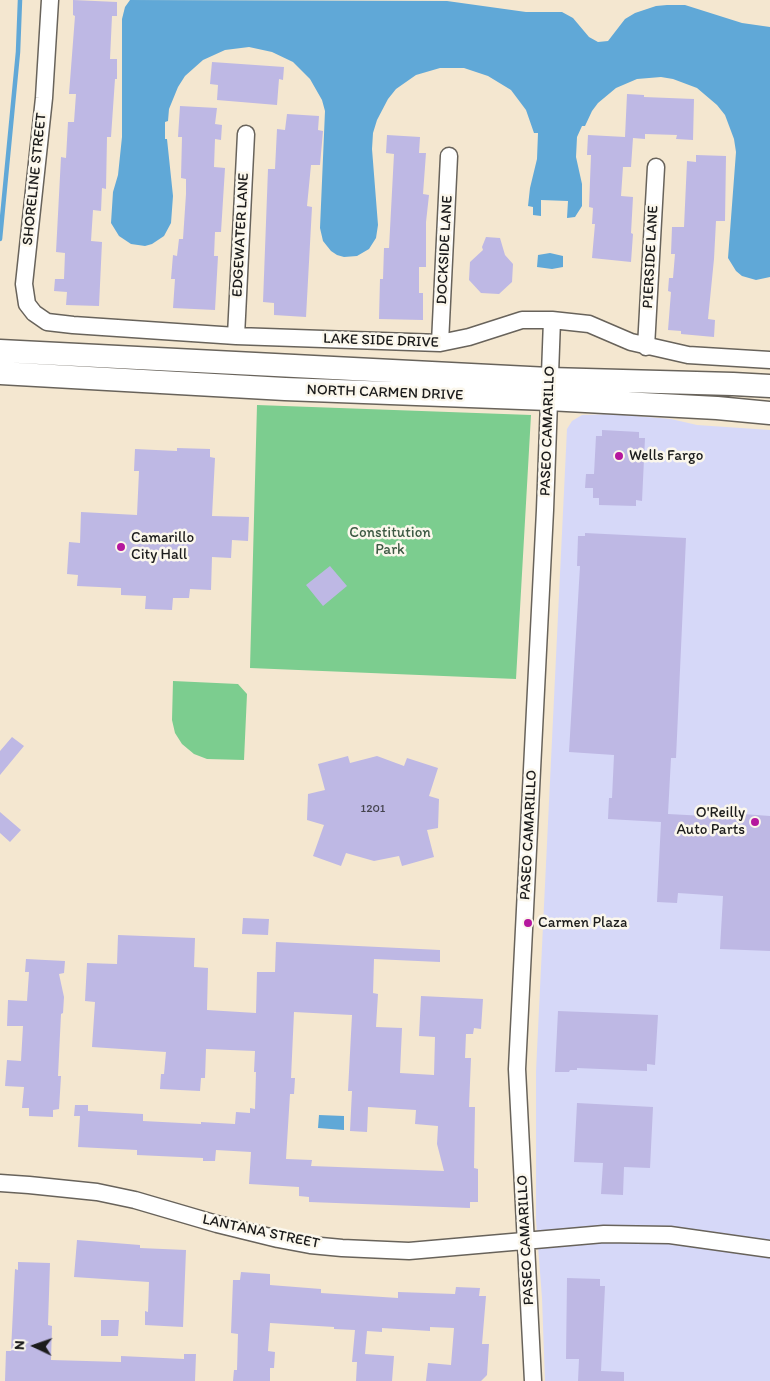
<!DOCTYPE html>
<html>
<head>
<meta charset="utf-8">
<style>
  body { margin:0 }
  #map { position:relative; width:770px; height:1381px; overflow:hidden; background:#f4e7d0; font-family:Itim,sans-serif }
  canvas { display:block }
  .north { position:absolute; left:10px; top:1321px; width:50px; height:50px; -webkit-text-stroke:4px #fbf7ec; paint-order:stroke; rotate:273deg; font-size:14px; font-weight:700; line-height:20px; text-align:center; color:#1c1c1c }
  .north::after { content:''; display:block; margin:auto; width:18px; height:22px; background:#1c1c1c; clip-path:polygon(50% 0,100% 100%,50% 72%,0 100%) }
</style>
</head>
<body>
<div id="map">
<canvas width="770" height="1381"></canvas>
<div class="north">N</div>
</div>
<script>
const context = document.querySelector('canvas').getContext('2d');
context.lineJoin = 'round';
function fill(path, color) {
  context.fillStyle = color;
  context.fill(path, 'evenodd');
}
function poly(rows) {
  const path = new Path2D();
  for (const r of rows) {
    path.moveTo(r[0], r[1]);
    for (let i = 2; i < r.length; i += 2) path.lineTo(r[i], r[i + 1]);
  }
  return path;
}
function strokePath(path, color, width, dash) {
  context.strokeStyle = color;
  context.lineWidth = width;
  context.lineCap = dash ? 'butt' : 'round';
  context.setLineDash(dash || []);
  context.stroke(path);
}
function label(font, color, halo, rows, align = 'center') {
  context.font = font + ' Itim,sans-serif';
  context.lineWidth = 5;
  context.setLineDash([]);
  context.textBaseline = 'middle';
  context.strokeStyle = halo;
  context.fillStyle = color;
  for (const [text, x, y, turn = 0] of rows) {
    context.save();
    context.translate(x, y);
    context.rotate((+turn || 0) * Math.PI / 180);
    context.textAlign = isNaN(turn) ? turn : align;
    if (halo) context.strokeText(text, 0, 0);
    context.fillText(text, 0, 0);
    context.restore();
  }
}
const built = poly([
  [613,414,671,419,697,425,770,430,770,1381,545,1381,542,1298,536,1220,536,1071,567,429,572,421,582,415]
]);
const green = poly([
  [257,405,531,415,516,679,250,668],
  [173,681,238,684,247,694,244,760,207,759,194,754,182,744,175,733,172,720]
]);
const water = poly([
  [130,0,447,1,526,12,562,12,573,18,589,37,598,42,608,41,625,19,635,13,656,6,667,5,685,5,742,23,770,27,770,277,756,280,742,276,736,271,728,258,736,152,734,139,725,115,717,105,697,88,673,79,661,77,637,79,616,88,598,103,592,111,585,126,582,126,577,137,576,157,582,184,582,206,575,217,567,218,568,201,541,200,541,216,533,215,533,207,528,206,530,188,537,159,538,133,534,133,526,110,511,90,488,76,464,68,440,68,416,75,396,89,388,99,377,120,373,133,372,149,378,225,376,238,369,249,357,256,344,257,337,255,331,251,323,241,320,228,325,111,322,100,310,79,293,62,272,52,249,47,225,50,203,60,185,76,178,87,169,109,168,121,165,122,165,139,167,139,173,196,171,223,164,236,152,244,145,246,131,244,119,236,111,223,113,192,118,175,122,137,122,19,125,7],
  [550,253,563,256,563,267,552,269,537,267,538,255],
  [319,1115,344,1116,344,1130,318,1128]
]);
const stream = poly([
  [0,239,18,52,20,0]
]);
const building = poly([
  [73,0,117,2,117,16,112,16,110,59,117,59,117,79,115,79,111,137,107,137,106,189,102,188,101,211,93,210,91,241,102,242,99,306,66,305,67,292,54,291,55,279,64,279,65,253,56,252,61,157,66,158,68,122,74,122,76,94,69,94,75,16,73,15],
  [212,62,284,67,283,80,279,79,277,105,217,100,218,85,210,84],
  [627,94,644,95,644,97,694,99,693,140,676,139,677,135,645,134,645,139,633,138,631,167,623,167,621,196,633,197,631,233,633,234,631,262,592,258,595,224,592,224,593,208,589,207,591,155,587,155,588,135,625,137],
  [180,106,217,108,215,124,222,125,221,140,215,139,214,167,225,168,221,232,215,232,214,256,218,256,215,310,173,308,175,279,171,279,173,255,177,256,179,239,183,239,186,194,186,179,181,178,182,137,178,137],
  [287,114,319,116,318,130,323,131,320,165,311,165,307,206,312,207,306,317,274,315,274,303,263,302,268,169,275,169,277,129,285,130],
  [387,135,420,137,419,153,426,153,423,194,429,195,426,222,426,267,419,267,419,293,423,293,423,320,379,319,380,279,383,279,384,248,389,248,394,154,386,153],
  [696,155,726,156,725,221,716,221,714,259,708,319,715,320,714,337,681,334,681,331,668,330,671,292,668,291,669,278,673,278,675,254,671,254,672,227,684,227,687,161,696,162],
  [486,237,500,238,505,255,513,264,512,282,499,294,481,293,469,280,470,262,483,250,482,247],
  [602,430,639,432,639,438,645,438,642,501,636,500,636,506,599,505,599,498,593,498,593,488,585,488,586,474,594,474,596,436,602,436],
  [177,448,210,449,210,457,215,458,212,516,249,517,248,541,232,540,231,558,212,557,211,590,190,589,189,598,173,598,172,610,145,609,146,596,121,595,121,588,77,586,78,575,67,574,69,542,80,543,81,512,137,515,139,471,134,471,135,449,177,451],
  [585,533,686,538,676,758,671,758,668,814,743,818,743,814,770,816,770,951,720,949,723,896,678,893,677,903,657,902,661,822,608,819,609,798,612,798,614,755,569,752,580,566,577,566,578,536,585,536],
  [330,566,347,586,323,606,306,585],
  [12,737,24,746,0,775,0,751],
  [348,756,350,763,377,756,404,766,407,758,438,768,429,796,439,799,438,828,427,830,434,857,402,866,399,856,374,861,346,853,341,866,313,856,324,825,307,820,308,794,325,790,318,764],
  [0,812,21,830,10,842,0,833],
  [243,918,269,919,268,935,242,934],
  [118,935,195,938,194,967,208,968,207,1010,256,1013,257,972,275,972,276,942,440,950,440,962,374,959,373,993,378,994,376,1027,402,1028,400,1073,434,1075,435,1037,419,1036,421,996,483,999,481,1029,474,1028,473,1034,466,1034,465,1058,471,1058,469,1107,475,1107,474,1168,478,1169,478,1202,470,1202,470,1208,309,1202,309,1197,299,1196,299,1187,249,1184,251,1152,216,1150,215,1161,203,1161,203,1158,137,1155,137,1150,78,1147,80,1116,74,1116,75,1105,88,1105,88,1111,143,1114,143,1121,201,1124,201,1122,235,1124,236,1112,250,1113,250,1108,255,1109,256,1072,254,1072,255,1051,206,1049,205,1078,201,1078,200,1091,160,1089,161,1074,164,1074,166,1052,92,1047,95,1002,85,1001,87,963,117,964],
  [294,1012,352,1015,348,1091,352,1091,350,1131,367,1132,368,1107,416,1110,415,1124,438,1126,437,1144,444,1171,311,1166,312,1160,286,1159,290,1094,294,1094,295,1078,291,1078],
  [26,959,65,961,64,973,59,974,64,997,63,1013,61,1014,58,1076,61,1076,59,1109,53,1110,53,1117,29,1116,29,1108,22,1108,24,1087,5,1086,7,1060,21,1061,23,1026,7,1026,8,1000,27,1001,29,972,25,972],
  [558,1011,658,1015,655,1065,647,1064,647,1071,577,1068,577,1070,570,1070,569,1072,555,1072],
  [577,1103,653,1107,650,1168,624,1167,623,1195,601,1194,603,1163,574,1162],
  [77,1240,140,1245,140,1248,186,1250,183,1327,145,1325,145,1311,148,1312,149,1282,74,1277],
  [18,1262,50,1263,48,1325,52,1326,51,1360,121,1362,121,1356,184,1359,184,1354,196,1354,195,1381,5,1381,6,1351,11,1351,15,1269,18,1270],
  [241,1272,270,1274,270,1285,321,1289,321,1293,398,1298,398,1292,455,1294,456,1287,480,1288,479,1296,486,1296,482,1344,489,1344,487,1375,481,1381,426,1381,428,1363,451,1365,454,1328,430,1327,430,1331,382,1328,382,1332,367,1331,365,1354,394,1356,392,1381,356,1381,357,1362,352,1362,355,1330,334,1329,334,1327,270,1323,268,1351,275,1352,274,1368,270,1368,270,1381,233,1381,234,1370,237,1370,238,1334,231,1333,233,1280,240,1280],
  [567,1278,600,1279,600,1286,605,1286,601,1371,624,1372,624,1381,578,1381,579,1359,566,1359],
  [101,1320,119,1320,118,1336,101,1336]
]);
const street = poly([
  [50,0,44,98,24,284,27,304,34,313,47,322,73,325,236,336,440,343,469,337,522,320,552,320,589,324,631,342,688,355,770,360],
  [236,336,246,134],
  [440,343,449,156],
  [646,347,656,167],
  [0,1183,29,1185,97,1192,135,1200,217,1224,278,1239,310,1245,342,1248,409,1251,604,1234,670,1235,770,1249],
  [533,1381,517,1069,545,510,552,320]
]);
const secondary = poly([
  [0,351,549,379,733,384,770,386],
  [0,373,285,389,548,399,717,408,770,413]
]);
const markers = [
  [619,456,5,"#b5179e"],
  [121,547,5,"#b5179e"],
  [755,822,5,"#b5179e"],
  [528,923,5,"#b5179e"]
];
const numberNames = [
  ["1201",373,809]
];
const streetNames = [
  ["SHORELINE STREET",35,179,-84],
  ["EDGEWATER LANE",241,235,-87],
  ["DOCKSIDE LANE",445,250,-87],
  ["PIERSIDE LANE",651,257,-87],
  ["LAKE SIDE DRIVE",381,341,2],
  ["NORTH CARMEN DRIVE",385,393,2],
  ["PASEO CAMARILLO",548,431,-88],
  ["PASEO CAMARILLO",529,835,-87],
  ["LANTANA STREET",261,1232,12],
  ["PASEO CAMARILLO",526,1240,-93]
];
const poiNames = [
  ["Wells Fargo",629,456],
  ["Camarillo",131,538],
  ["City Hall",131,555],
  ["O'Reilly",745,813,"right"],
  ["Auto Parts",745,830,"right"],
  ["Carmen Plaza",538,923]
];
const parkNames = [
  ["Constitution",390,533],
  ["Park",390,550]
];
fill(built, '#d6d8f8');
fill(green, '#7ccd8f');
fill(water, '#60a8d7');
strokePath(stream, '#60a8d7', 4.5);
fill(building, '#beb8e4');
strokePath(street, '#68635b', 19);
strokePath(secondary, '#68635b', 25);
strokePath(street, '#fff', 16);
strokePath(secondary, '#fff', 22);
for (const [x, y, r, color] of markers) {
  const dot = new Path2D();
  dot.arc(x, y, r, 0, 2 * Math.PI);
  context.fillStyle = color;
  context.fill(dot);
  strokePath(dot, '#fbf7ec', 2);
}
label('12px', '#44434e', null, numberNames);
label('15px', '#1c1c1c', '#fbf7ec', streetNames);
label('15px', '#1c1c1c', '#fbf7ec', poiNames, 'left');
label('15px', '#3e5a44', '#fbf7ec', parkNames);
</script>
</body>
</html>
